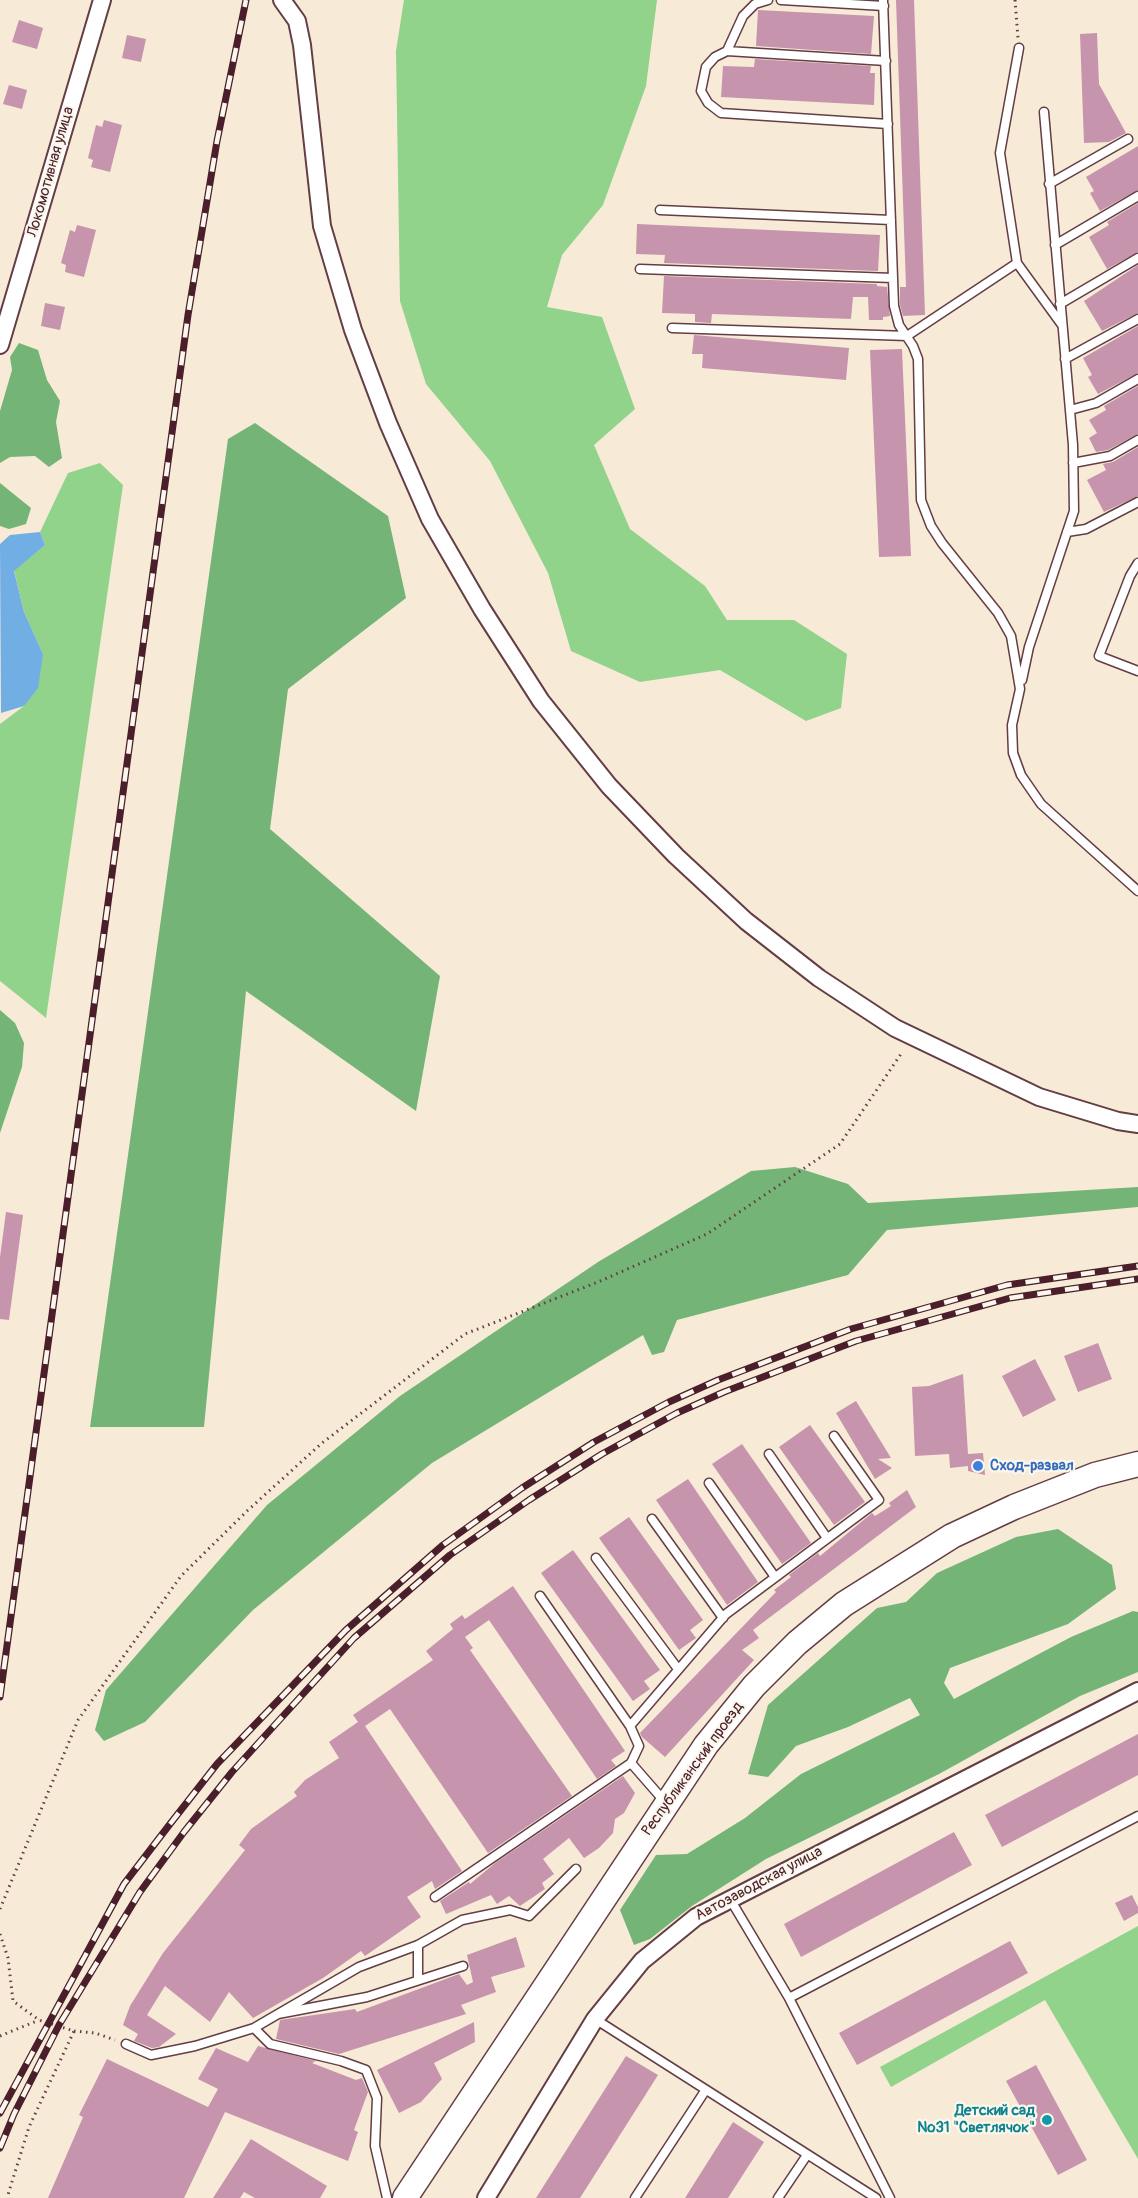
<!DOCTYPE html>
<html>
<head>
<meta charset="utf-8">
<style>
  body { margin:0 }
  canvas { display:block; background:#f7ead6 }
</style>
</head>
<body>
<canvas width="1138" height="2198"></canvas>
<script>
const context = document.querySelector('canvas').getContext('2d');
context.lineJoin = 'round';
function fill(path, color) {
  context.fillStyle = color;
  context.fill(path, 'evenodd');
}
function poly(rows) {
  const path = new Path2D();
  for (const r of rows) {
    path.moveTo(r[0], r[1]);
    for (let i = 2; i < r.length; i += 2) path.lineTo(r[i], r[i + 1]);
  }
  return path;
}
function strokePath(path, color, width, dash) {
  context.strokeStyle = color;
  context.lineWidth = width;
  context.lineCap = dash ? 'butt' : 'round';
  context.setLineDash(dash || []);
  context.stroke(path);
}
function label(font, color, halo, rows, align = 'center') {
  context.font = font + ' Pangolin,sans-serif';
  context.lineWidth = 4.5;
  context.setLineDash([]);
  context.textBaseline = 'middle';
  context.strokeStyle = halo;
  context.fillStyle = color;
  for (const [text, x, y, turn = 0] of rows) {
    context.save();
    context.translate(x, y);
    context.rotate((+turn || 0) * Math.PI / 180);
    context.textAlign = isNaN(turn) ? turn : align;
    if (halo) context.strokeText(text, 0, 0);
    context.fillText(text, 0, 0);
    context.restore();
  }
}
const green = poly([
  [404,0,657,0,646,86,603,205,562,255,547,307,602,317,635,409,594,445,630,529,705,586,727,620,794,620,847,654,841,708,806,721,720,670,640,682,571,651,548,573,490,461,426,384,400,301,396,51],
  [100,463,123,485,46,1018,0,981,0,724,24,706,43,654,24,612,14,570,45,545,40,532,68,473],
  [1138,1926,1138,2159,1045,2000,891,2087,880,2067]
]);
const forest = poly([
  [19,343,38,350,47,380,60,401,56,422,62,458,49,467,35,456,10,457,0,463,0,411,12,370,10,357],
  [255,423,388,516,406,598,288,689,270,829,440,976,416,1111,246,991,204,1427,90,1427,228,439],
  [0,483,31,508,26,524,9,529,0,526],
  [0,1010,15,1023,24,1043,22,1067,0,1133],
  [795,1167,848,1184,868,1203,1138,1187,1138,1207,887,1230,848,1275,677,1320,664,1352,652,1355,643,1335,432,1463,253,1610,145,1722,104,1741,95,1730,106,1690,267,1505,400,1396,598,1262,751,1171],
  [1058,1529,1112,1565,1116,1589,1068,1624,950,1668,944,1683,954,1699,1071,1637,1133,1611,1138,1612,1138,1672,1080,1696,939,1774,766,1859,692,1906,650,1939,634,1945,620,1910,656,1855,687,1854,745,1818,801,1774,920,1715,910,1698,848,1727,796,1746,768,1777,748,1774,768,1705,877,1608,906,1602,937,1573,1016,1537]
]);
const water = poly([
  [40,532,45,545,14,571,24,612,43,654,38,688,24,706,1,713,0,544,10,535]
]);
const building = poly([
  [896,0,914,0,925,315,903,316,900,305,900,287,906,287],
  [758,10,874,16,871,54,756,46],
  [19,20,43,28,37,49,12,42],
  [1097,33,1099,84,1126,133,1109,142,1084,143,1080,34],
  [127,35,146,39,141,62,122,58],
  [755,59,871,66,870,73,875,73,874,105,721,97,723,66,754,67],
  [9,85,27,90,22,109,3,104],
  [104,120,122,125,110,172,91,167,93,160,88,158,96,125,102,127],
  [1138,146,1138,190,1100,211,1090,193,1094,191,1086,177],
  [1138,203,1138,252,1107,269,1089,237,1109,225,1107,222],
  [637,224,880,235,878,271,664,263,665,255,636,254],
  [77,225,96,230,84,277,65,272,66,265,61,263,70,230,75,232],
  [1138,265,1138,313,1102,331,1084,301],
  [664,276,877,284,877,286,887,287,890,316,883,317,883,320,869,320,868,297,853,297,851,319,712,314,711,323,695,322,695,314,662,313],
  [45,303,65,307,60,330,41,326],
  [1138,326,1138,373,1098,394,1088,377,1092,375,1083,358],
  [694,335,849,348,846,380,702,368,703,354,692,354],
  [902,349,911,556,879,557,870,350],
  [1138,386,1138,434,1108,450,1096,452,1089,438,1097,433,1089,420,1106,410,1104,406],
  [1138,447,1138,496,1104,512,1087,480,1106,470,1103,464,1113,462],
  [6,1212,23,1215,9,1320,0,1319,0,1257],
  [1098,1343,1112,1379,1078,1392,1064,1356],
  [1035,1359,1056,1400,1023,1417,1002,1376],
  [963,1374,968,1454,983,1453,985,1475,968,1471,968,1466,950,1468,949,1454,915,1456,912,1387,929,1386],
  [856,1401,891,1458,878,1459,892,1468,875,1479,836,1413],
  [810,1425,865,1502,834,1525,779,1447],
  [742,1444,811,1543,782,1564,712,1464],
  [688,1479,758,1582,727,1605,656,1500],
  [907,1490,916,1507,753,1630,759,1638,742,1650,754,1660,665,1757,642,1737,640,1733,776,1592,774,1590,791,1577,789,1575,818,1553,820,1556,872,1513,875,1516,891,1506,889,1503],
  [629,1517,703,1620,690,1630,696,1638,679,1650,599,1538],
  [573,1550,660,1670,644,1681,650,1689,633,1701,541,1573],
  [513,1586,625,1751,611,1760,616,1766,597,1779,489,1620,465,1637,473,1648,470,1650,572,1796,488,1853,390,1709,365,1726,462,1871,435,1889,432,1881,407,1897,421,1917,365,1956,361,1951,323,1978,253,2018,229,1992,210,2022,165,1986,147,2015,176,2034,159,2047,152,2048,134,2041,138,2034,123,2025,130,2006,163,1953,245,1850,239,1845,251,1829,297,1796,294,1792,305,1780,339,1758,329,1742,358,1722,353,1715,433,1660,426,1651,453,1629,450,1624,462,1615,465,1619],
  [1138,1734,1138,1775,1002,1847,985,1815],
  [623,1776,635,1793,624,1813,615,1819,613,1833,599,1848,584,1858,569,1838,543,1859,554,1874,542,1883,545,1889,520,1906,509,1896,497,1904,491,1895,446,1914,440,1901,469,1882,470,1884,495,1863],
  [954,1832,972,1865,801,1957,784,1924],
  [1132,1895,1138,1907,1138,1913,1124,1921,1115,1903],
  [516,1937,525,1967,491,1977,496,1992,461,2005,466,2014,339,2054,276,2039,280,2020,355,2009,357,2012,459,1974,467,1985,473,1982,467,1955],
  [1010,1941,1028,1973,857,2065,839,2033],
  [474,2022,475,2042,434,2063,442,2079,421,2102,399,2113,377,2070],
  [258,2046,316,2061,312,2063,356,2080,362,2078,368,2092,354,2130,358,2132,348,2161,225,2112,184,2198,48,2198,83,2117,79,2115,107,2059,208,2107,218,2089,198,2079,216,2048,248,2062],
  [626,2056,658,2075,580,2198,536,2198],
  [1036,2065,1087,2160,1058,2175,1006,2081],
  [733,2122,764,2142,728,2198,685,2198],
  [251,2139,327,2186,320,2198,255,2198,244,2192,240,2198,213,2198]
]);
const path = poly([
  [1015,0,1018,38],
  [0,1909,78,1720,181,1576,247,1511,322,1443,465,1334,598,1282,707,1234,840,1144,903,1051],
  [0,1934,8,1958,13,2001,39,2020,74,2031,29,2127,7,2198],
  [74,2031,95,2033,115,2040],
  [0,2036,39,2020]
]);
const lane = poly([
  [781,0,884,6],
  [883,0,894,306,899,325,913,346,918,359,921,500,931,526,942,543,998,613,1011,636,1020,689,1012,725,1013,753,1021,775,1041,804,1138,891],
  [1019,48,1000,153,1017,263,1062,325],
  [727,51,743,16,755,4,768,0],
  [886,61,727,51,715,57,706,67,701,91,708,103,721,113,888,124],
  [1049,184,1128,139],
  [660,210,891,220],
  [1055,245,1138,196],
  [640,269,893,278],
  [1060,304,1138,258],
  [672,328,907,336,1017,263],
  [1065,359,1138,319],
  [1070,410,1096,403,1138,379],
  [1073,463,1110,456,1138,440],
  [1067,532,1086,529,1138,502],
  [1138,563,1130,576,1099,656,1138,671],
  [1022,680,1029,647,1074,511,1073,445,1044,112],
  [769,1454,827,1538],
  [709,1483,775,1577],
  [652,1519,723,1618],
  [596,1558,678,1669],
  [540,1596,630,1726],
  [631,1763,639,1746,630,1726,726,1614,879,1500,834,1436],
  [435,1897,631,1763,665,1802],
  [730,1899,789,1998,890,2198],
  [418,1980,418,1945],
  [789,1998,1138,1816],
  [278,2014,359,1967,418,1945,462,1920,510,1910,529,1916,576,1869],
  [595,2019,876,2198],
  [254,2028,278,2014,367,1997,463,1966],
  [126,2044,151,2055,195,2046,254,2028,270,2044,341,2061,366,2070,377,2098,375,2146,387,2198],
  [635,2198,705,2091],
  [778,2198,807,2155]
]);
const street = poly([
  [282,0,297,21,302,45,322,226,353,330,388,423,430,519,482,609,541,701,609,786,676,856,746,921,819,978,895,1028,1039,1097,1118,1121,1138,1124],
  [0,345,102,0],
  [486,2198,595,2019,642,1961,696,1917,1138,1691]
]);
const secondary = poly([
  [405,2198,706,1745,754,1686,797,1643,844,1604,952,1536,1014,1507,1095,1475,1138,1464]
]);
const rail = poly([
  [0,1697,188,315,217,141,246,0],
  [0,2113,124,1884,170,1824,217,1764,346,1630,443,1545,522,1488,594,1442,669,1402,718,1380,851,1329,1007,1285,1138,1266],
  [0,2148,14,2114,59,2025,140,1892,184,1832,232,1772,354,1638,450,1555,529,1500,602,1454,677,1413,724,1392,856,1341,1010,1298,1138,1279]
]);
const markers = [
  [978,1466,6,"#3f7fe0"],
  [1047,2120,6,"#0f9aa8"]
];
const streetNames = [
  ["Локомотивная улица",51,172,-74],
  ["Республиканский проезд",693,1769,-54],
  ["Автозаводская улица",759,1884,-28]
];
const shopNames = [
  ["Сход-развал",990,1466]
];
const cultureNames = [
  ["Детский сад",1035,2111],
  ["№31 \"Светлячок\"",1035,2128]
];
fill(green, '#91d38b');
fill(forest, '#74b577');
fill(water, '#71aee3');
fill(building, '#c794ad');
strokePath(lane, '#643d45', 11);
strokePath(street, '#643d45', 20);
strokePath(secondary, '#643d45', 27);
strokePath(path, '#643d45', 3, [1.5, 4.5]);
strokePath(lane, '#fff', 8);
strokePath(street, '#fff', 16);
strokePath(secondary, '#fff', 24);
strokePath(rail, '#4a1f2b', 7);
strokePath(rail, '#fbf7ec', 4.5, [14]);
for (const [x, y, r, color] of markers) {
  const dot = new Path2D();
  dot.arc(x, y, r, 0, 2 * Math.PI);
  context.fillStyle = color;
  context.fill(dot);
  strokePath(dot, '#fbf7ec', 2);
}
label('15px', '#4a1f2b', '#fbf7ec', streetNames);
label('bold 15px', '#366cbe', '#fbf7ec', shopNames, 'left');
label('bold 15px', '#0d838f', '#fbf7ec', cultureNames, 'right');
</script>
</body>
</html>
